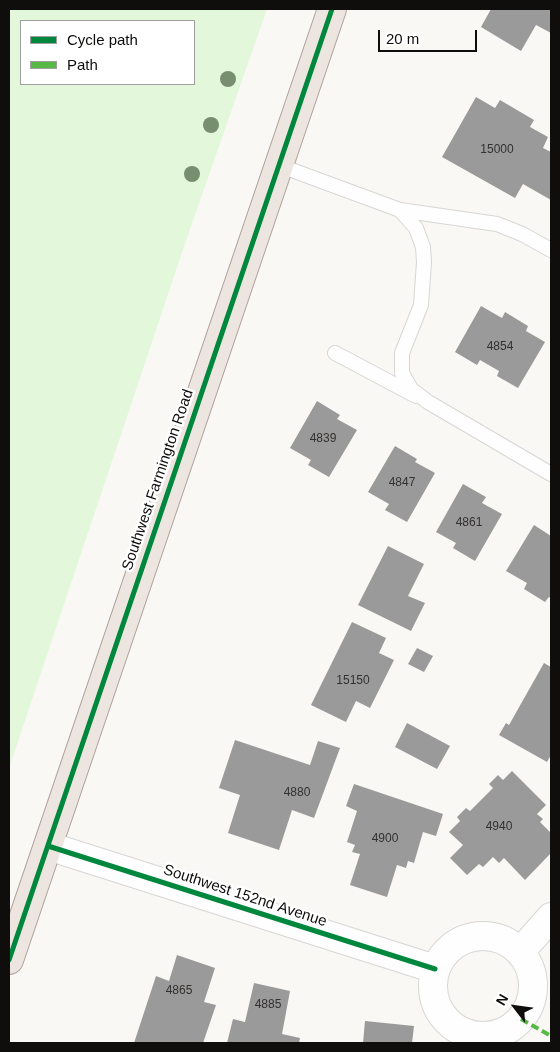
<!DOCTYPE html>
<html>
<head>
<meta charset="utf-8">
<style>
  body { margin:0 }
  #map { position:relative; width:560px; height:1052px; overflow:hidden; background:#faf8f5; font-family:Helvetica,sans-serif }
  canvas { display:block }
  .frame { position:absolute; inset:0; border:10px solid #0f0e0c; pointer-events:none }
  .legend { position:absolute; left:20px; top:20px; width:175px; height:65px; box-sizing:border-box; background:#fff; border:1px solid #9f9f9e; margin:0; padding:6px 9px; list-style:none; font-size:15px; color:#0f0e0c }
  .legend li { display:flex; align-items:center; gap:10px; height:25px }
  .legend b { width:25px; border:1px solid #9f9f9e }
  .north { position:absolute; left:490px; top:982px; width:50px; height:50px; -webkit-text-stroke:4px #fff; paint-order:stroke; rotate:300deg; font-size:14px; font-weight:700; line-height:20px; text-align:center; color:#0f0e0c }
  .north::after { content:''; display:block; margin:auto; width:18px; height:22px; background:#0f0e0c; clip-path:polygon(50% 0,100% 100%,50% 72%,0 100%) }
  .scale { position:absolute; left:378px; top:30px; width:99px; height:22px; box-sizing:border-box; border:2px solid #0f0e0c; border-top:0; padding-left:6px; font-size:15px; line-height:18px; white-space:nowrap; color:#0f0e0c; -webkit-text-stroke:4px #fff; paint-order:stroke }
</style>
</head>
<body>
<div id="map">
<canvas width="560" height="1052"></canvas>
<div class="frame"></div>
<ul class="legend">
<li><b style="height:6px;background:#00873e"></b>Cycle path</li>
<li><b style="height:6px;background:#58b947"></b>Path</li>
</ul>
<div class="north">N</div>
<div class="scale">20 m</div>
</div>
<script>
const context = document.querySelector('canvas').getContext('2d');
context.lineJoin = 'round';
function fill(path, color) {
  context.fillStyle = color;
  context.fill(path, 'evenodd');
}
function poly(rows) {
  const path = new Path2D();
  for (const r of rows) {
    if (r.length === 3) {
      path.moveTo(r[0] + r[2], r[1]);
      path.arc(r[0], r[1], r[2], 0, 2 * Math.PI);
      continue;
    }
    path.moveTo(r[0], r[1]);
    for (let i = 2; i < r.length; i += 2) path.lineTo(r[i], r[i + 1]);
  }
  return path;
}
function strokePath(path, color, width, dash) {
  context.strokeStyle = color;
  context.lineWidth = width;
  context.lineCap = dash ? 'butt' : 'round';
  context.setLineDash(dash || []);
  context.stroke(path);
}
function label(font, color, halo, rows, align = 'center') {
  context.font = font + ' Helvetica,sans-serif';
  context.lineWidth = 5;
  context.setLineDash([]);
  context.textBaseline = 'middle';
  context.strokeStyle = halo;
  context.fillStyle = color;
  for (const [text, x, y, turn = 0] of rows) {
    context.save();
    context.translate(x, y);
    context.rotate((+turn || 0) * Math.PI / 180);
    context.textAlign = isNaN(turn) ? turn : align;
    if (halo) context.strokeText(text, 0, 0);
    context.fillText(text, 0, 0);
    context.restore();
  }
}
const green = poly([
  [9,9,267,9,189,232,9,768],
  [194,21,194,84,21,84,21,21]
]);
const building = poly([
  [491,9,551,9,551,33,536,25,521,51,481,27],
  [476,97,495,108,500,100,534,120,530,127,548,137,543,148,551,152,551,200,523,184,515,198,442,157],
  [481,306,502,318,505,312,528,326,526,331,545,342,518,388,497,376,499,371,480,360,477,365,455,352],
  [317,401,340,415,337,419,357,430,329,477,308,465,311,460,290,448],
  [395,446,417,459,415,462,435,473,407,522,385,510,389,504,368,492],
  [463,484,486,497,482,503,502,514,475,561,453,548,456,543,436,532],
  [534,525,551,536,551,598,549,597,545,602,524,589,527,583,506,571],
  [388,546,424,564,408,596,425,603,411,631,358,605],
  [352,622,386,638,379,653,394,660,370,708,356,701,346,722,311,705],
  [417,648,433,656,424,672,408,664],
  [544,663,551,667,551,755,547,762,499,735,506,723,509,725],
  [407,723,450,746,437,769,395,747],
  [235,740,310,765,318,741,340,748,314,818,292,810,279,850,228,833,240,795,219,788],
  [512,771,546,805,537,814,543,819,540,822,551,833,551,853,525,880,504,858,499,863,493,857,483,867,479,864,467,875,450,858,463,845,449,832,460,821,457,817,466,808,470,811,493,788,489,784,498,775,503,780],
  [354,784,443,814,436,836,423,832,414,863,408,861,406,868,397,865,387,897,350,885,360,854,352,852,355,845,347,842,357,811,346,806],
  [177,955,215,968,204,1002,216,1005,203,1043,134,1043,156,976,169,981],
  [254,983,290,991,282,1034,300,1038,299,1043,227,1043,233,1019,245,1022],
  [365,1021,414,1026,412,1043,363,1043]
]);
const lane = poly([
  [278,165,400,210,497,224,522,234,551,250],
  [400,210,416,228,423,247,424,262,421,305,402,353,402,373,411,389,428,402,551,474],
  [335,353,416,396]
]);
const street = poly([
  [48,846,435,969],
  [483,986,50],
  [520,952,551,917]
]);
const primary = poly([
  [9,960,332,9]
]);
const quiet = poly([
  [521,1019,551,1036]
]);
const cycleway = poly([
  [48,846,435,969],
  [9,960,332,9]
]);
const trees = [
  [228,79],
  [211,125],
  [192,174]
];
const numberNames = [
  ["15000",497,150],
  ["4854",500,347],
  ["4839",323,439],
  ["4847",402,483],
  ["4861",469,523],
  ["15150",353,681],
  ["4880",297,793],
  ["4940",499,827],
  ["4900",385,839],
  ["4865",179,991],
  ["4885",268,1005]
];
const streetNames = [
  ["Southwest Farmington Road",158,480,-71],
  ["Southwest 152nd Avenue",245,896,18]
];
fill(green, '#e3f7db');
fill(building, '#9b9a9a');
strokePath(lane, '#d7d6d4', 16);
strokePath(street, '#d7d6d4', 30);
strokePath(primary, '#afa299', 30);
strokePath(lane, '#fefefe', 14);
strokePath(street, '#fefefe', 28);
strokePath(primary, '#ece5e0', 28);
strokePath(quiet, '#58b947', 4, [8, 4]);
strokePath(cycleway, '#00873e', 5);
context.fillStyle = '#778f6e';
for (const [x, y] of trees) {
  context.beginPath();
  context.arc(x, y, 8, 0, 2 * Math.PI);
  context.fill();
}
label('12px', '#323130', null, numberNames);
label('15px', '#0f0e0c', '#fff', streetNames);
</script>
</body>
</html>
